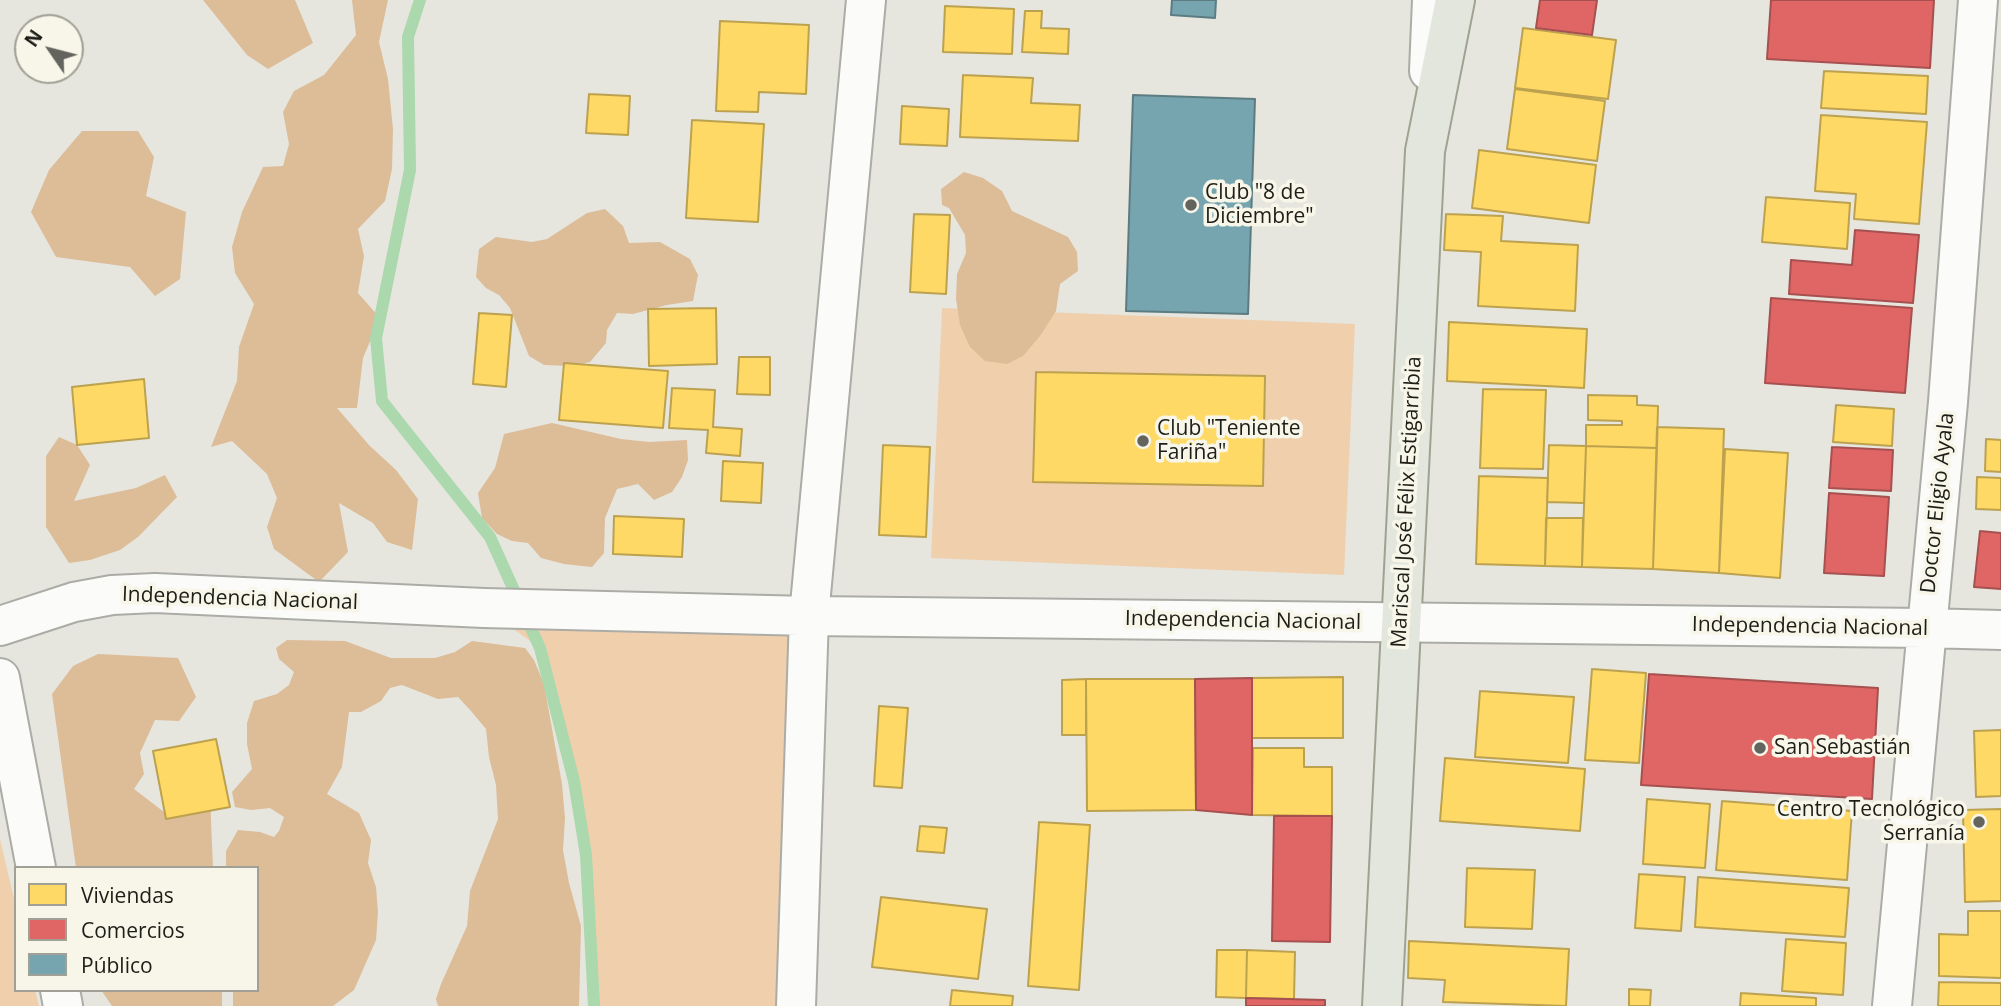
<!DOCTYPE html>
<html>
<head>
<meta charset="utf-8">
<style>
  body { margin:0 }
  #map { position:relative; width:2001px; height:1006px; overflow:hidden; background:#e6e6df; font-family:"Open Sans",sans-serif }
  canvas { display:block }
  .legend { position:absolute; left:14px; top:866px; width:245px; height:126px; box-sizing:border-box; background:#f7f6e9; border:2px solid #a0a096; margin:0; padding:9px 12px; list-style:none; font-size:21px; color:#1e1e19 }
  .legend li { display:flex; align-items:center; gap:14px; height:35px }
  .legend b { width:35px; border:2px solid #a0a096 }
  .north { position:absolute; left:14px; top:14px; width:70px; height:70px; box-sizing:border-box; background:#f7f6e9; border:2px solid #a0a096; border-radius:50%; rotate:305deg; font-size:19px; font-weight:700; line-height:28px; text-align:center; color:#1e1e19 }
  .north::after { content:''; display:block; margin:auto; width:24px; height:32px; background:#64645e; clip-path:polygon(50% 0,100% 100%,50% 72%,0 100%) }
</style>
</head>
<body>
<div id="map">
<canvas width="2001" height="1006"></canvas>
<ul class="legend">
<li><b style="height:19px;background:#ffd966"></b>Viviendas</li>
<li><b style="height:19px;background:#e06666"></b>Comercios</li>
<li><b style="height:19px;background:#76a5af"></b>Público</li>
</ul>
<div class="north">N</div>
</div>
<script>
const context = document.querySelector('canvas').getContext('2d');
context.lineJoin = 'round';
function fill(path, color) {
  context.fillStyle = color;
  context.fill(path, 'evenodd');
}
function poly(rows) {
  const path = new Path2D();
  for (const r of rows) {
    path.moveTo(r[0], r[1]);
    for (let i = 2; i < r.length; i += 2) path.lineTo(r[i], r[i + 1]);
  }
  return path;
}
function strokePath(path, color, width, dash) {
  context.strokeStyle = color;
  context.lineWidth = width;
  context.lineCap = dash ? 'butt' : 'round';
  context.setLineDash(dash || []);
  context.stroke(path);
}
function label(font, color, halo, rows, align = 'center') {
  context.font = font + ' "Open Sans",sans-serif';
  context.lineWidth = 7;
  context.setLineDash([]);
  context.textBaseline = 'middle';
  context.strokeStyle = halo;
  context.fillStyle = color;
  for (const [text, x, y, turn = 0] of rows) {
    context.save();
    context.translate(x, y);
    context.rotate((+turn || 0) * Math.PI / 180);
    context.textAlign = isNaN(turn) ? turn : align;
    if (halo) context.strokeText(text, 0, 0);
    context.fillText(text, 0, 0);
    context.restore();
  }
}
const green = poly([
  [942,308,1355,324,1344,575,931,558],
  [484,608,809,616,796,1006,594,1006,586,855,574,781,540,648],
  [0,839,16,907,16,990,35,990,39,1006,0,1006]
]);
const forest = poly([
  [203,0,295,0,313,43,268,69,247,55],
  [352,0,388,0,379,42,388,79,393,129,392,169,385,201,358,229,364,256,358,293,380,318,363,358,357,408,337,408,369,445,396,470,418,499,412,550,387,542,373,523,339,503,348,552,319,582,274,549,267,527,277,498,267,474,232,441,211,447,237,381,239,347,254,304,235,273,232,247,242,212,263,167,283,166,289,144,283,112,294,91,324,75,356,35],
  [82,131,138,131,154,157,146,196,186,212,180,279,155,296,130,267,56,257,31,212,49,170],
  [964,172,983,178,1002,191,1012,211,1068,237,1077,252,1078,271,1060,284,1056,311,1040,336,1023,356,1007,364,985,361,970,347,960,325,956,299,957,274,966,253,965,235,949,208,942,205,941,189],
  [605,209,623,226,629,243,660,242,690,259,698,275,693,301,667,305,633,314,617,313,607,330,606,343,590,362,570,366,544,365,529,356,510,308,499,295,486,288,476,277,479,249,496,237,532,242,547,239,587,213],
  [552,423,621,439,649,442,687,440,688,460,682,477,672,492,654,500,638,484,617,489,605,518,604,553,592,567,564,564,541,558,528,543,512,541,497,534,482,518,478,493,495,468,504,434],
  [59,437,77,445,90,465,74,501,136,488,165,475,177,497,138,537,120,550,90,560,69,563,46,527,46,456],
  [287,640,345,641,391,658,435,658,455,652,472,641,525,648,534,660,544,684,562,784,565,818,563,850,569,883,581,926,579,1006,438,1006,436,999,441,984,467,926,470,891,498,819,496,785,489,757,486,729,471,711,458,697,438,699,402,685,390,688,381,701,361,712,349,712,342,767,327,794,359,813,371,840,368,863,376,887,378,912,376,940,354,990,333,1006,233,1006,233,990,257,990,257,868,226,868,226,851,238,830,260,832,274,837,279,831,284,817,270,808,251,810,235,807,232,792,252,769,247,744,247,723,254,701,277,694,289,685,294,672,279,659,276,648],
  [98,654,178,658,196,697,179,721,155,720,140,753,144,774,134,789,164,812,210,796,213,868,76,868,52,694,73,666],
  [101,990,222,990,222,1006,112,1006]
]);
const homes = poly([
  [945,6,1014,9,1012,54,943,52,945,6],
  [1025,11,1042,11,1041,28,1069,29,1068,54,1022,52,1025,11],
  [720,21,809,25,806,94,759,92,758,112,716,111,720,21],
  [1523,28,1616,40,1608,99,1515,88,1523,28],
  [1824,71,1928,76,1926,114,1821,108,1824,71],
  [963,75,1033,78,1031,103,1080,105,1078,141,960,137,963,75],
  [1515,89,1605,101,1597,161,1507,149,1515,89],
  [589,94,630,96,628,135,586,133,589,94],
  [902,106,949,109,947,146,900,144,902,106],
  [1821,115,1927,122,1919,224,1854,219,1856,194,1815,191,1821,115],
  [692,120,764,124,758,222,686,218,692,120],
  [1479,150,1596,165,1589,223,1472,208,1479,150],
  [1766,197,1850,203,1847,249,1762,242,1766,197],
  [914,214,950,215,946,294,910,292,914,214],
  [1446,214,1503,216,1501,241,1578,245,1575,311,1478,306,1481,252,1444,250,1446,214],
  [716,308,717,364,649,366,648,309,716,308],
  [479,313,512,315,506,387,473,384,479,313],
  [1449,322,1587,329,1584,388,1447,381,1449,322],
  [739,357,770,357,770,395,737,394,739,357],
  [564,363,668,371,663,428,559,420,564,363],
  [1036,372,1265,376,1263,486,1033,482,1036,372],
  [144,379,149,438,77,445,72,387,144,379],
  [672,388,715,390,713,427,742,429,740,456,706,453,708,430,669,428,672,388],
  [1483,389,1546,390,1543,469,1480,468,1483,389],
  [1588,395,1637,396,1637,405,1658,406,1657,448,1586,446,1586,425,1622,425,1622,421,1588,420,1588,395],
  [1836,405,1894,409,1892,446,1833,442,1836,405],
  [1657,427,1724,429,1719,573,1653,569,1657,427],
  [1986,439,2001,440,2001,472,1985,471,1986,439],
  [883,445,930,447,926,537,879,535,883,445],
  [1549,445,1586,446,1584,503,1547,502,1549,445],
  [1586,446,1657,448,1653,569,1582,567,1586,446],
  [1725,449,1788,453,1780,578,1719,573,1725,449],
  [723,461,763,463,761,503,721,501,723,461],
  [1479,476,1548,478,1545,566,1476,564,1479,476],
  [1977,477,2001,478,2001,510,1976,509,1977,477],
  [614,516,684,519,682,557,613,554,614,516],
  [1546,518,1583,518,1582,567,1545,566,1546,518],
  [1592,669,1646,673,1639,763,1585,760,1592,669],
  [1343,677,1343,738,1252,738,1252,678,1343,677],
  [1086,679,1086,735,1062,735,1062,680,1086,679],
  [1086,679,1195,679,1196,810,1087,811,1086,679],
  [1480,691,1574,697,1568,763,1475,757,1480,691],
  [879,706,908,708,902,788,874,786,879,706],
  [2001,730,2001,796,1976,797,1974,731,2001,730],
  [216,739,230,807,166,819,153,751,216,739],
  [1253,748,1304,748,1304,767,1332,767,1332,816,1252,815,1253,748],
  [1445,758,1585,769,1580,831,1440,821,1445,758],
  [1647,799,1710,804,1705,868,1643,864,1647,799],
  [1722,801,1852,811,1847,880,1716,870,1722,801],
  [2001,809,2001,901,1965,902,1963,810,2001,809],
  [1039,822,1090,825,1079,990,1028,986,1039,822],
  [920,826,947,828,944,853,917,851,920,826],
  [1467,868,1535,870,1532,929,1465,927,1467,868],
  [1639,874,1685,877,1681,931,1635,928,1639,874],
  [1698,877,1849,888,1845,937,1695,927,1698,877],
  [881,897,987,909,978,979,872,967,881,897],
  [1968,911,2001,911,2001,978,1939,976,1939,934,1968,935,1968,911],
  [1786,939,1846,943,1843,995,1782,991,1786,939],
  [1409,941,1569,949,1566,1006,1443,1002,1445,980,1408,978,1409,941],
  [1217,950,1247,950,1246,998,1216,997,1217,950],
  [1247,950,1295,952,1294,999,1246,998,1247,950],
  [1939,982,2001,983,2001,1006,1938,1006,1939,982],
  [1629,989,1651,990,1650,1006,1629,1006,1629,989],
  [952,990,1013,996,1012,1006,950,1006,952,990],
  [1741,993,1816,998,1816,1006,1740,1006,1741,993]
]);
const shops = poly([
  [1540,0,1597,0,1592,35,1536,28,1540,0],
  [1771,0,1934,0,1930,68,1767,59,1771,0],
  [1855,230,1919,235,1913,303,1789,294,1791,260,1852,265,1855,230],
  [1771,298,1912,308,1905,393,1765,383,1771,298],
  [1832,447,1893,450,1891,491,1829,488,1832,447],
  [1829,493,1889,497,1884,576,1824,573,1829,493],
  [1980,531,2001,533,2001,589,1974,587,1980,531],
  [1649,674,1878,688,1872,799,1641,785,1649,674],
  [1252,678,1252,815,1196,810,1195,679,1252,678],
  [1274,816,1332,816,1330,942,1272,941,1274,816],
  [1246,998,1325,1000,1325,1006,1246,1006,1246,998]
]);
const public = poly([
  [1172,0,1216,0,1215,18,1171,15,1172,0],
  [1133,95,1255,99,1248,314,1126,311,1133,95]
]);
const stream = poly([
  [420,0,408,37,410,170,376,338,382,401,490,537,540,648,574,781,586,855,594,1006]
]);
const minor = poly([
  [1429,71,1432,0],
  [0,626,74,602,112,595,155,593,484,608,809,616,1925,628,2001,630],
  [0,678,36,868],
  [60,990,63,1006],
  [796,1006,809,616,866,0],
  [1892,1006,1948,402,1978,0]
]);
const major = poly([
  [1382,1006,1425,151,1455,0]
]);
const markers = [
  [1191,205,7,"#64645e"],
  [1143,441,7,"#64645e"],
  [1760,748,7,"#64645e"],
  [1979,822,7,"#64645e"]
];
const poiNames = [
  ["Club \"8 de",1205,193],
  ["Diciembre\"",1205,217],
  ["Club \"Teniente",1157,429],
  ["Fariña\"",1157,453],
  ["San Sebastián",1774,748],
  ["Centro Tecnológico",1965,810,"right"],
  ["Serranía",1965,834,"right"]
];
const streetNames = [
  ["Mariscal José Félix Estigarribia",1407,502,-87],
  ["Doctor Eligio Ayala",1938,503,-84],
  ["Independencia Nacional",240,599,2],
  ["Independencia Nacional",1243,621,1],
  ["Independencia Nacional",1810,627,1]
];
fill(green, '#f0cfad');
fill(forest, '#ddbc98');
fill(homes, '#ffd966');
strokePath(homes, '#bca14f', 2);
fill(shops, '#e06666');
strokePath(shops, '#a6504f', 2);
fill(public, '#76a5af');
strokePath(public, '#5c7c82', 2);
strokePath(stream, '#abd8ad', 12);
strokePath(minor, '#acaca6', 42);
strokePath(major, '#9ea391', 42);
strokePath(minor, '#fbfbfa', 38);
strokePath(major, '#e3e6dc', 38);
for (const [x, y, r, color] of markers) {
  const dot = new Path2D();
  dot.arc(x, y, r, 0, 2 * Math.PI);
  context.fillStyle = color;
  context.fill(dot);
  strokePath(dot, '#f7f6e9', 2.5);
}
label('21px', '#1e1e19', '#f7f6e9', poiNames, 'left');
label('21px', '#1e1e19', '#f7f6e9', streetNames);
</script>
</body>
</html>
